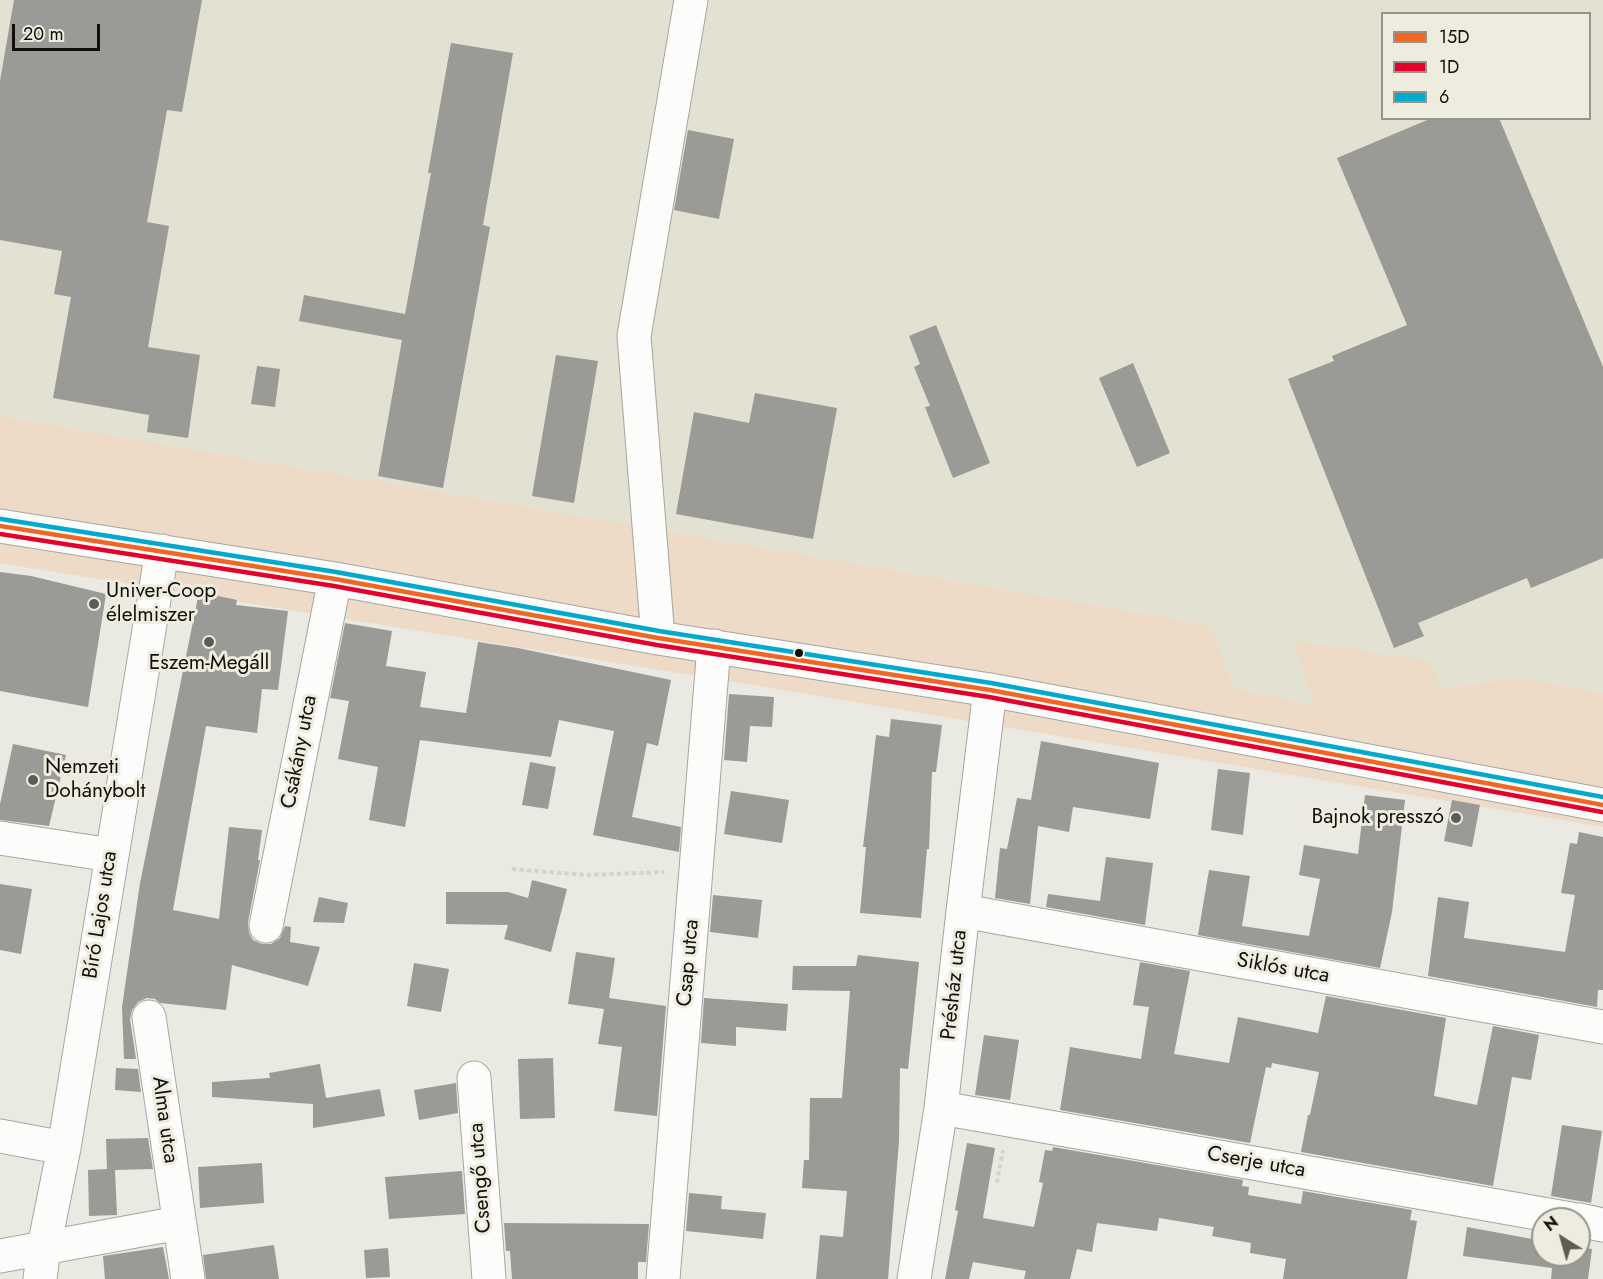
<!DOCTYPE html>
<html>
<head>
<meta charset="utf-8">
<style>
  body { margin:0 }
  #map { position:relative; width:1603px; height:1279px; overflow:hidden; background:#eae9e2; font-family:Jost,sans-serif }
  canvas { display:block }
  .legend { position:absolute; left:1381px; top:12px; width:210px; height:108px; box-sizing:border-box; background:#eeecde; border:2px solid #95948a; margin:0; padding:8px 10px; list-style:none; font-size:18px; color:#100f0b }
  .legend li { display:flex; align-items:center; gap:12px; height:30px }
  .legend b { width:30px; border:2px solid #95948a }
  .north { position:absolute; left:1531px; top:1207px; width:60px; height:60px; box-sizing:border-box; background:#eeecde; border:2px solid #95948a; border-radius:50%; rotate:323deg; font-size:16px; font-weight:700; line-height:24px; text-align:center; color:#100f0b }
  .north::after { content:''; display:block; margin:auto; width:21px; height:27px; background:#5c5b56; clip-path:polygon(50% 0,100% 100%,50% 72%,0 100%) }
  .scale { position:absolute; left:12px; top:24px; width:88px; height:27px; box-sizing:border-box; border:3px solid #100f0b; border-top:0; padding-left:8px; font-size:18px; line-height:21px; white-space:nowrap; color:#100f0b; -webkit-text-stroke:4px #eeecde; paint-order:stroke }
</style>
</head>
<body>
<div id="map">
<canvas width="1603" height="1279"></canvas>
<ul class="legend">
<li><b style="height:8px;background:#f26522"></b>15D</li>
<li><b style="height:8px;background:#e4002b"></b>1D</li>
<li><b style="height:8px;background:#00a9ce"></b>6</li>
</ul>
<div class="north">N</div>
<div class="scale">20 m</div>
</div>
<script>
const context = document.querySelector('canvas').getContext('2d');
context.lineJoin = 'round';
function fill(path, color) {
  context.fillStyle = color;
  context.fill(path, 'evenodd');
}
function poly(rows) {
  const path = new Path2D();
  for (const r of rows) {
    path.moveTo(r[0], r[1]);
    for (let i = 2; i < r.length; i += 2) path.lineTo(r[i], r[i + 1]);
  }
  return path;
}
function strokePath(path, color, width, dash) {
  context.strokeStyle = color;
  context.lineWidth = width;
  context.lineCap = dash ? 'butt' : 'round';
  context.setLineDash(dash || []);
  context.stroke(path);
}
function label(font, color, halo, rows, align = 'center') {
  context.font = font + ' Jost,sans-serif';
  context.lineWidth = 6;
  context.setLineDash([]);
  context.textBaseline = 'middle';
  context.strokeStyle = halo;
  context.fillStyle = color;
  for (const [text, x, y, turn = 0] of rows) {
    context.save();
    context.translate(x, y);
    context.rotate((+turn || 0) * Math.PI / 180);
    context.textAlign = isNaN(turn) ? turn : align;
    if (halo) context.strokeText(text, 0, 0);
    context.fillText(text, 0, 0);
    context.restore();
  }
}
const built = poly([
  [0,0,1603,0,1603,693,1522,678,1440,688,1295,641,1314,705,1235,689,1210,625,0,416],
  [1382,14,1590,14,1590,118,1382,118]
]);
const green = poly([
  [0,416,1210,625,1235,689,1314,705,1294,641,1430,661,1440,688,1522,678,1603,693,1603,827,740,683,0,563]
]);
const building = poly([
  [14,0,202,0,182,112,167,110,147,222,169,226,148,347,200,355,188,438,147,432,149,415,53,398,71,297,54,294,62,251,0,240,0,81],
  [451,43,513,53,483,225,490,227,443,488,378,476,402,340,299,321,304,295,405,314,431,173,428,173],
  [1432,118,1499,118,1603,367,1603,558,1531,588,1527,578,1418,623,1424,636,1394,648,1288,379,1334,361,1332,356,1407,325,1337,158],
  [688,130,734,139,719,219,674,210],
  [936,325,990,463,953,478,925,407,930,406,914,367,920,364,909,336],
  [556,355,598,361,574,503,532,496],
  [1133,363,1170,453,1137,467,1099,378],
  [257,366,280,369,275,407,251,404],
  [755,393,837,408,813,539,676,514,694,412,749,423],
  [0,572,31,576,106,594,88,707,0,691],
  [199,592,237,600,236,605,288,611,278,690,262,689,257,733,206,726,173,910,219,919,229,827,262,830,258,860,260,860,248,922,249,933,253,940,262,944,271,944,280,938,285,926,291,927,290,942,320,947,308,986,232,965,226,1010,160,1003,155,999,147,998,138,1002,132,1010,130,1019,136,1059,124,1059,122,1007,140,883],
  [345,623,392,631,386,666,426,672,420,707,466,713,478,642,518,648,671,680,658,746,647,743,632,817,681,827,679,852,593,835,614,731,559,720,551,757,420,740,405,827,369,820,378,767,338,759,349,701,330,698],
  [729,694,774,697,772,727,750,726,747,762,724,760],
  [891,719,942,725,936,772,932,772,929,849,927,849,921,918,860,913,866,847,863,847,876,735,889,737],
  [1041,741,1159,763,1150,819,1073,807,1069,832,1038,826,1030,904,995,898,1000,848,1007,849,1017,798,1031,800],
  [13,744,66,755,49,826,0,820,0,804],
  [530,762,556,767,548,809,522,805],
  [1218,769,1250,773,1243,835,1211,830],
  [731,791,789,800,782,843,724,834],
  [1365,795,1405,800,1392,912,1380,968,1198,935,1209,870,1250,876,1242,926,1309,936,1320,879,1299,875,1304,845,1358,854],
  [1452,800,1480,805,1472,847,1444,841],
  [1579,832,1603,837,1603,990,1598,990,1597,1007,1428,976,1438,897,1469,902,1464,938,1565,952,1575,895,1561,893,1570,843,1577,844],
  [1106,857,1153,863,1145,925,1046,907,1048,894,1100,901],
  [532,880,567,889,551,952,504,939,508,925,446,924,446,892,508,892,528,898],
  [0,884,32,889,21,954,0,950],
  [713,895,762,900,758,938,710,932],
  [319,897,348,903,344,923,313,922],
  [576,952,615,958,609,998,666,1006,657,1116,614,1111,622,1047,598,1044,604,1009,568,1004],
  [858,955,919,962,908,1069,900,1068,899,1141,888,1279,816,1279,820,1235,843,1237,847,1191,802,1188,804,1160,809,1160,810,1098,842,1098,850,991,792,990,793,966,856,966],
  [1140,962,1190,971,1174,1054,1229,1063,1238,1017,1318,1033,1326,996,1446,1018,1434,1096,1477,1105,1493,1026,1539,1035,1531,1080,1512,1077,1493,1186,1301,1152,1308,1115,1310,1115,1319,1072,1272,1063,1271,1068,1266,1067,1250,1143,1060,1110,1070,1047,1141,1059,1149,1007,1133,1005],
  [414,963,449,969,441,1012,407,1006],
  [704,998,788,1004,786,1031,736,1027,736,1046,701,1043],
  [984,1035,1019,1040,1010,1100,975,1095],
  [553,1058,555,1118,520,1119,518,1059],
  [320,1064,326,1098,380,1089,385,1116,313,1128,313,1104,212,1097,212,1082,270,1078,269,1073],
  [116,1068,138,1069,141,1092,115,1090],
  [456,1083,458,1113,419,1120,414,1090],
  [1562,1125,1602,1131,1591,1203,1551,1196],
  [148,1138,153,1169,115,1170,117,1215,89,1216,88,1170,107,1169,106,1139],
  [967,1143,995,1148,983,1218,1034,1227,1043,1183,1039,1182,1045,1150,1052,1151,1053,1147,1243,1180,1242,1186,1249,1187,1248,1195,1301,1204,1303,1191,1412,1210,1410,1220,1417,1221,1407,1279,1283,1279,1286,1259,1250,1253,1251,1243,1212,1236,1214,1227,1159,1218,1157,1231,1097,1223,1092,1252,1077,1249,1070,1279,1024,1279,1026,1271,973,1262,969,1279,945,1279,958,1211,955,1210],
  [262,1163,264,1203,200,1208,198,1167],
  [462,1171,465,1214,389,1219,385,1177],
  [689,1193,722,1196,721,1209,766,1213,763,1239,686,1231],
  [504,1223,649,1224,646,1262,638,1262,638,1279,512,1279,510,1251,506,1251],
  [1467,1227,1543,1241,1543,1255,1579,1255,1579,1247,1592,1249,1588,1279,1551,1279,1552,1268,1463,1256],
  [274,1245,279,1279,206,1279,203,1255],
  [163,1247,169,1279,105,1279,103,1256],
  [388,1248,390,1277,366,1278,364,1250]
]);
const path = poly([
  [512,869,586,875,664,872],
  [997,1183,1003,1150]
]);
const minor = poly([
  [0,526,335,579,658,638,990,690,1603,805],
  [658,638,634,336,691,0],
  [0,838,111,855],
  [963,911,1603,1027],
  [266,926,335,579],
  [149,1017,188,1279],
  [474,1078,489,1279],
  [941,1108,1571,1219],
  [0,1136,64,1148],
  [1579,1220,1603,1225],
  [0,1256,179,1223],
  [40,1279,44,1247,64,1148,162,551],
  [663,1279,714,646],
  [914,1279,941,1108,963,911,990,690]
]);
const bus1 = poly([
  [0,526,335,579,658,638,990,690,1603,805]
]);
const bus2 = poly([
  [0,534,334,586,657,645,989,697,1602,812]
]);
const bus3 = poly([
  [1,519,336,572,659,631,991,683,1603,797]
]);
const markers = [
  [94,604,6,"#5c5b56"],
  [209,642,6,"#5c5b56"],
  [799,653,5,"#100f0b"],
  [33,780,6,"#5c5b56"],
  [1456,818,6,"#5c5b56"]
];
const poiNames = [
  ["Univer-Coop",106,592],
  ["élelmiszer",106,616],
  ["Eszem-Megáll",209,664,"center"],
  ["Nemzeti",45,768],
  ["Dohánybolt",45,792],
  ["Bajnok presszó",1444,818,"right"]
];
const streetNames = [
  ["Csákány utca",300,752,-79],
  ["Bíró Lajos utca",101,915,-81],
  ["Csap utca",689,963,-85],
  ["Siklós utca",1283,969,10],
  ["Présház utca",955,985,-84],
  ["Alma utca",164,1120,82],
  ["Cserje utca",1256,1163,10],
  ["Csengő utca",481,1178,-94]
];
fill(built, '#e3e1d2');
fill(green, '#eddac7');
fill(building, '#9a9a96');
strokePath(minor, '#a6a6a1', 35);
strokePath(path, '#d4d4d1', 4, [4.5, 3]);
strokePath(minor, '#fcfcfb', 33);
strokePath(bus1, '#f26522', 4.5);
strokePath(bus2, '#e4002b', 4.5);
strokePath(bus3, '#00a9ce', 4.5);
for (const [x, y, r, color] of markers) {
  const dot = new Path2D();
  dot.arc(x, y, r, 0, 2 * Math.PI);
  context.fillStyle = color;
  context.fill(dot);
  strokePath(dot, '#eeecde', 2);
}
label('21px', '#100f0b', '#eeecde', poiNames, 'left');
label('21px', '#100f0b', '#eeecde', streetNames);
</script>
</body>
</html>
